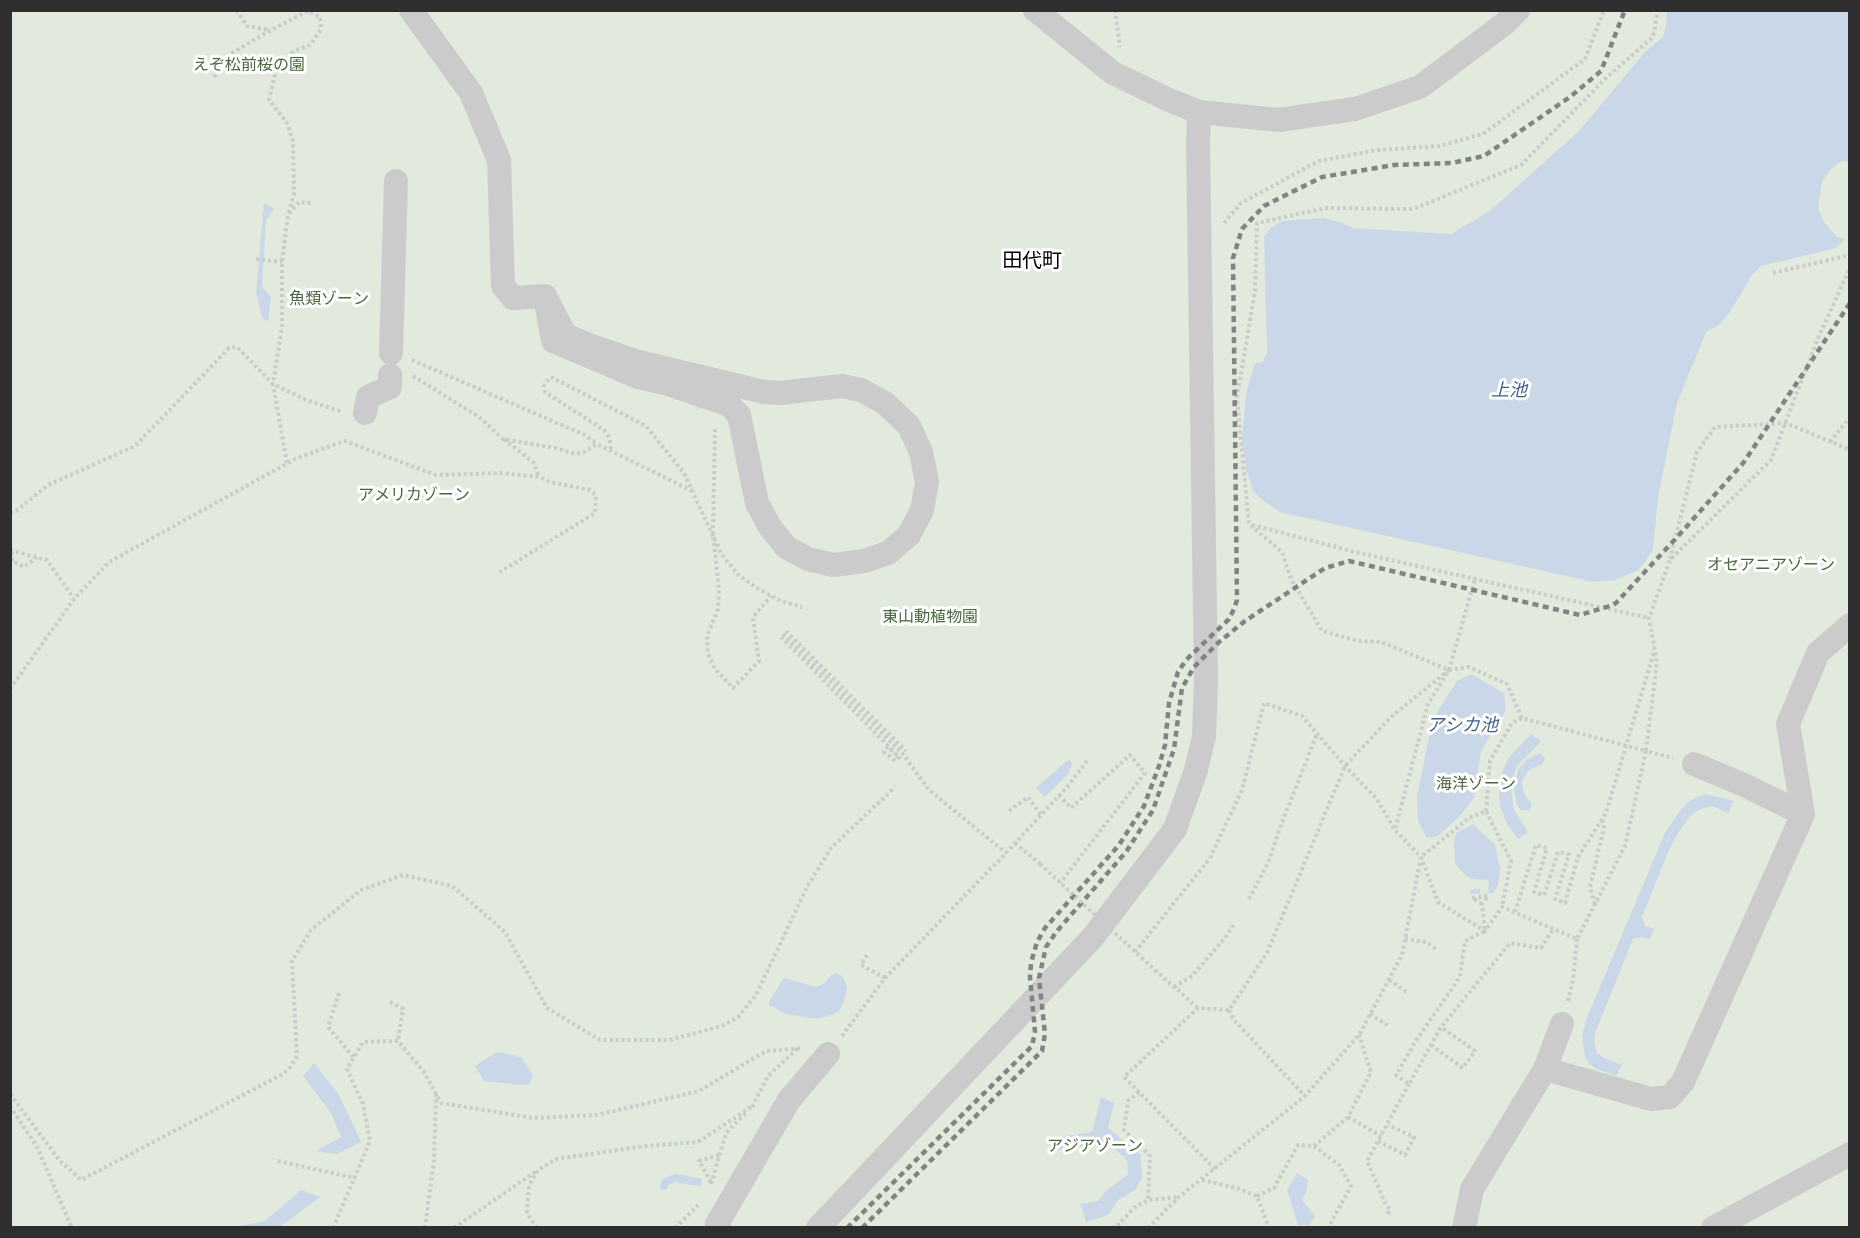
<!DOCTYPE html>
<html>
<head>
<meta charset="utf-8">
<style>
  body { margin:0 }
  #map { position:relative; width:1860px; height:1238px; overflow:hidden; background:#fff; font-family:Overpass,sans-serif }
  canvas { display:block }
  .frame { position:absolute; inset:0; border:12px solid #2e2e2e; pointer-events:none }
</style>
</head>
<body>
<div id="map">
<canvas width="1860" height="1238"></canvas>
<div class="frame"></div>
</div>
<script>
const context = document.querySelector('canvas').getContext('2d');
context.lineJoin = 'round';
function fill(path, color) {
  context.fillStyle = color;
  context.fill(path, 'evenodd');
}
function poly(rows) {
  const path = new Path2D();
  for (const r of rows) {
    path.moveTo(r[0], r[1]);
    for (let i = 2; i < r.length; i += 2) path.lineTo(r[i], r[i + 1]);
  }
  return path;
}
function strokePath(path, color, width, dash) {
  context.strokeStyle = color;
  context.lineWidth = width;
  context.lineCap = dash ? 'butt' : 'round';
  context.setLineDash(dash || []);
  context.stroke(path);
}
function label(font, color, halo, rows, align = 'center') {
  context.font = font + ' Overpass,"Noto Sans JP",sans-serif';
  context.lineWidth = 6;
  context.setLineDash([]);
  context.textBaseline = 'middle';
  context.strokeStyle = halo;
  context.fillStyle = color;
  for (const [text, x, y, turn = 0] of rows) {
    context.save();
    context.translate(x, y);
    context.rotate((+turn || 0) * Math.PI / 180);
    context.textAlign = isNaN(turn) ? turn : align;
    if (halo) context.strokeText(text, 0, 0);
    context.fillText(text, 0, 0);
    context.restore();
  }
}
const green = poly([
  [10,11,1849,11,1849,1227,11,1227]
]);
const water = poly([
  [1667,11,1849,11,1850,162,1842,161,1831,169,1822,182,1818,209,1824,222,1836,236,1845,239,1836,248,1761,266,1752,275,1730,312,1719,325,1706,332,1677,403,1658,497,1653,550,1639,570,1615,580,1593,582,1280,512,1264,501,1253,491,1247,472,1242,442,1246,394,1255,363,1263,362,1267,352,1264,237,1271,228,1282,221,1323,218,1342,223,1352,228,1451,234,1490,211,1581,129,1645,52,1663,37,1666,26],
  [264,203,274,209,266,220,262,287,271,297,268,321,262,318,256,292],
  [1471,674,1504,693,1506,710,1481,751,1474,798,1458,818,1438,836,1432,838,1426,837,1418,820,1417,795,1433,719,1457,681],
  [1531,734,1541,741,1516,767,1511,788,1514,810,1528,832,1518,839,1507,824,1500,805,1499,791,1502,773,1509,757],
  [1540,753,1545,759,1542,764,1529,770,1522,781,1523,790,1527,799,1531,802,1531,807,1529,811,1521,810,1517,806,1514,789,1518,770,1527,759],
  [1069,759,1072,764,1068,774,1045,797,1036,788],
  [1705,794,1734,801,1728,813,1712,806,1700,809,1691,815,1680,830,1668,852,1642,917,1645,926,1654,929,1650,939,1641,937,1633,939,1595,1033,1594,1040,1597,1053,1604,1058,1622,1065,1616,1076,1597,1069,1589,1064,1585,1057,1582,1036,1586,1020,1665,833,1682,808,1691,800],
  [1473,824,1495,845,1500,868,1498,885,1493,893,1470,894,1470,890,1480,889,1480,893,1488,893,1489,883,1487,880,1472,879,1464,874,1455,863,1454,845,1456,833],
  [837,973,843,977,847,987,846,995,840,1010,833,1015,815,1019,786,1014,769,1005,769,1002,784,978,816,987,825,983,831,975],
  [497,1052,521,1057,533,1075,530,1084,520,1085,484,1081,475,1066],
  [314,1063,339,1095,361,1142,337,1154,316,1151,341,1137,331,1113,303,1076],
  [1101,1097,1114,1103,1108,1128,1141,1155,1142,1178,1135,1190,1118,1200,1108,1215,1086,1222,1080,1204,1098,1201,1106,1191,1128,1174,1127,1160,1108,1143,1052,1151,1049,1139,1092,1132],
  [1297,1173,1308,1180,1307,1190,1302,1200,1315,1216,1309,1225,1298,1225,1287,1190],
  [301,1190,320,1197,280,1227,234,1227,265,1221]
]);
const stream = poly([
  [664,1186,665,1182,676,1178,698,1182]
]);
const path = poly([
  [237,10,247,26,270,30],
  [1115,10,1120,47],
  [214,77,227,56,271,30,308,11,320,17,321,29,310,45,294,51,276,70,269,100,287,123,293,141,294,194,288,215],
  [1224,223,1241,203,1319,161,1377,150,1439,146,1483,134,1585,59,1604,10],
  [256,259,282,262],
  [1773,273,1850,255],
  [412,360,585,435,597,444],
  [413,376,479,417,503,439,555,448,576,454,584,452,597,444,692,491],
  [715,429,713,534,719,589,718,609,707,636,708,654,715,669,733,688,759,661,753,617,771,596],
  [504,439,534,463,539,477],
  [1830,442,1850,417],
  [611,449,609,437,604,430,545,392,544,386,549,378,553,378,646,426,684,473,721,553,737,574,757,588,781,601,802,607],
  [287,463,273,384,282,326,282,262,288,215,299,202,312,203],
  [10,513,16,511,48,485,135,446,229,348,237,347,273,384,306,400,343,412],
  [1252,525,1359,553,1649,618],
  [10,550,47,560,74,599],
  [12,552,12,561,24,567,37,557],
  [1670,559,1697,452,1715,427,1786,423,1850,450],
  [786,631,906,751],
  [783,634,903,754,929,790,1006,853],
  [781,637,899,757,895,761,884,752,888,747,899,757],
  [1449,670,1475,579],
  [10,689,74,599,109,562,297,458,345,441,436,475,502,473,539,477,550,482,590,490,596,495,595,513,500,572],
  [1522,718,1507,684,1469,667,1449,670,1381,642,1358,641,1322,631,1291,579,1282,552,1249,524,1237,397,1255,291,1257,223,1326,208,1413,209,1521,165,1607,77,1653,37,1658,10],
  [1059,795,1071,808,1130,755,1145,773,1060,883],
  [1009,811,1028,797,1041,815],
  [1486,811,1490,761,1512,723,1522,718,1646,751,1657,662,1649,618,1670,560,1771,460,1818,338,1850,268],
  [1015,843,1040,864],
  [1249,899,1268,863,1281,825,1317,734],
  [1482,904,1472,898,1488,896,1482,904,1485,931,1465,941,1460,977,1417,1039,1396,1075,1409,1084,1441,1027,1510,943,1541,948,1553,929],
  [1595,904,1590,887,1604,827,1602,819],
  [1515,912,1536,845,1547,848,1534,892,1544,895,1558,852,1569,854,1555,899,1565,903,1578,857,1606,813,1654,652],
  [1405,939,1426,942,1437,950],
  [1135,952,1210,858,1242,790,1264,703,1302,716,1345,766,1376,798,1395,830,1421,857,1438,902,1485,931,1502,907,1577,939,1625,846,1646,751,1673,758],
  [867,955,861,965,885,978],
  [1155,970,1198,1008],
  [1389,980,1408,993],
  [1174,987,1192,976,1225,938,1234,924],
  [339,993,328,1027,354,1058],
  [1568,1001,1573,980,1577,939],
  [390,1002,403,1009,398,1041],
  [1229,1010,1234,1020,1305,1096,1359,1035,1402,955,1421,857,1469,818,1486,811,1511,861,1502,907],
  [1370,1014,1390,1027],
  [842,1036,885,978,1006,853,1067,787,1087,761],
  [1431,1045,1463,1068,1475,1051,1441,1027],
  [1139,1092,1128,1101,1124,1130,1150,1156,1148,1200],
  [10,1094,60,1161,81,1180,281,1075,289,1069,297,1056,292,961,311,930,361,890,403,875,452,886,505,932,547,1008,600,1040,669,1040,722,1026,738,1017,756,995,807,887,831,848,895,787],
  [10,1106,37,1147,72,1228],
  [752,1107,768,1076,799,1047],
  [1348,1117,1381,1136],
  [1378,1141,1405,1155,1414,1137,1388,1125],
  [1314,1146,1348,1117,1371,1072,1359,1035],
  [278,1161,355,1178],
  [1215,1169,1124,1077,1198,1008,1229,1010,1267,953,1345,766,1391,717,1449,670,1428,704,1395,830],
  [1202,1180,1237,1188,1257,1196,1269,1228],
  [711,1182,699,1161,719,1155],
  [711,1184,726,1133,747,1112],
  [1257,1196,1274,1188,1298,1145,1314,1146,1339,1165,1351,1186,1328,1228],
  [1388,1214,1390,1209,1386,1205,1367,1161,1409,1084],
  [333,1228,370,1141,363,1104,347,1069,363,1042,398,1041,424,1072,441,1103,533,1118,597,1115,699,1091,766,1051,802,1048],
  [425,1228,434,1160,436,1094],
  [454,1228,535,1172],
  [537,1228,527,1213,529,1185,538,1170,556,1159,646,1146,698,1142,754,1105],
  [675,1228,698,1205],
  [1112,1228,1116,1227,1134,1208,1148,1200,1178,1197],
  [1148,1228,1179,1197,1305,1096]
]);
const minor = poly([
  [411,10,471,93,499,160,503,286,513,298,545,296,553,341,638,377,665,383,729,405,739,415,757,503,770,527,786,547,808,559,833,565,864,561,888,553,909,535,922,510,927,482,921,452,909,426,885,403,861,390,842,386,780,393,764,392,639,362,589,345,565,335,545,296],
  [1035,10,1113,73,1169,100,1199,112,1279,120,1355,109,1420,87,1504,24,1518,10],
  [391,353,396,181],
  [365,413,368,397,390,387,390,375],
  [1694,764,1744,785,1803,814],
  [1545,1069,1651,1099,1670,1097,1683,1082,1803,814,1788,724,1818,653,1850,625],
  [720,1228,717,1224,789,1100,828,1054],
  [818,1228,1093,937,1175,829,1196,770,1204,737,1206,680,1198,143,1199,112],
  [1464,1228,1472,1189,1545,1069,1562,1024],
  [1713,1228,1850,1154]
]);
const rail = poly([
  [847,1228,1032,1046,1035,1032,1030,977,1031,963,1037,942,1045,928,1119,845,1144,806,1159,766,1165,745,1169,703,1178,672,1186,660,1229,619,1234,609,1237,600,1233,258,1242,229,1264,206,1322,177,1394,165,1452,163,1484,156,1570,97,1601,71,1625,10],
  [862,1228,1042,1051,1045,1034,1039,978,1046,947,1057,931,1126,852,1153,810,1174,749,1182,688,1194,667,1219,642,1245,621,1325,568,1349,561,1580,615,1610,606,1616,603,1679,535,1744,462,1850,303]
]);
const pathBridge = poly([
  [1040,864,1155,970]
]);
const parkNames = [
  ["えぞ松前桜の園",249,67],
  ["魚類ゾーン",329,301],
  ["アメリカゾーン",414,497],
  ["オセアニアゾーン",1771,567],
  ["東山動植物園",930,619],
  ["海洋ゾーン",1476,786],
  ["アジアゾーン",1095,1148]
];
const waterNames = [
  ["上池",1509,392],
  ["アシカ池",1462,727]
];
const quarterNames = [
  ["田代町",1032,263]
];
fill(green, '#e1eadc');
fill(water, '#c9d7e9');
strokePath(stream, '#c9d7e9', 8);
strokePath(path, '#cbcbcb', 4, [3, 3]);
strokePath(minor, '#cbcbcb', 24);
strokePath(rail, '#838383', 4.5, [6, 4.5]);
strokePath(pathBridge, '#cbcbcb', 4, [3, 3]);
label('16px', '#49673e', '#fff', parkNames);
label('italic 18px', '#41608b', '#fff', waterNames);
label('20px', '#000', '#fff', quarterNames);
</script>
</body>
</html>
